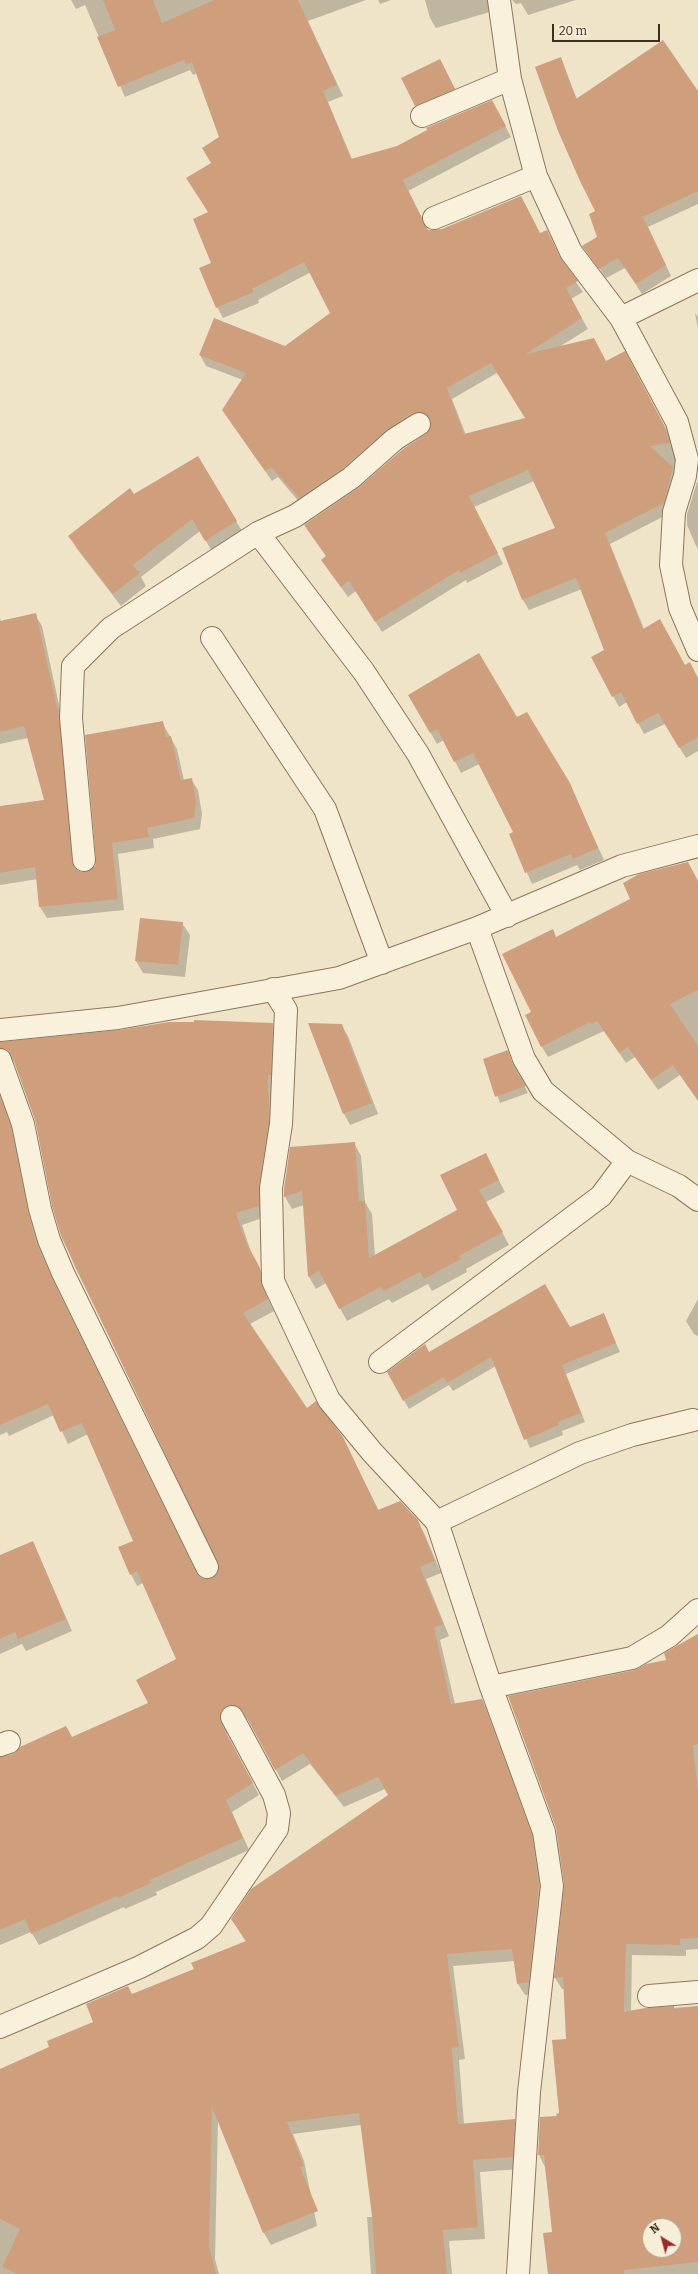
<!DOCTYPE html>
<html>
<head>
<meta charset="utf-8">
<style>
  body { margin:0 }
  #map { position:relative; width:698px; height:2274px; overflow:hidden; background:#f0e4c8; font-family:Bitter,serif }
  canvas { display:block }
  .north { position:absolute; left:642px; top:2218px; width:40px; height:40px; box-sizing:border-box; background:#f7eed8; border:1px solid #ada18e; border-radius:50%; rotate:323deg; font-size:11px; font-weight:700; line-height:16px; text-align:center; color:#3d2e20 }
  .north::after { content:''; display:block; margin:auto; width:14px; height:18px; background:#9e2a2b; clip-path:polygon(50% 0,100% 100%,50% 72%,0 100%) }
  .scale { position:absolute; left:552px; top:24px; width:108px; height:18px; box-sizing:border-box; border:2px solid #3d2e20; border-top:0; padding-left:5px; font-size:12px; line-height:14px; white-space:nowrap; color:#3d2e20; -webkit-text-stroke:3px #f7eed8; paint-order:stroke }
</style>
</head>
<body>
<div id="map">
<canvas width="698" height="2274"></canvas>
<div class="north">N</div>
<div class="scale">20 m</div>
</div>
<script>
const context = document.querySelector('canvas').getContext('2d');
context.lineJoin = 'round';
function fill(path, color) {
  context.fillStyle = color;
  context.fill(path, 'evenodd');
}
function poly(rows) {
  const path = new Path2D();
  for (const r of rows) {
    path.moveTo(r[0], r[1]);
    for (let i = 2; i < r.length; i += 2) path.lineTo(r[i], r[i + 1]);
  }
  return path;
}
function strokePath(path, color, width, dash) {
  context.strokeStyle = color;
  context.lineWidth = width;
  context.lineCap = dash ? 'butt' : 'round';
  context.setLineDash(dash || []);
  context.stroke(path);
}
const shadow = poly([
  [71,0,366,0,308,21,343,96,328,102,352,159,397,147,498,112,511,137,408,191,428,231,442,230,527,208,540,234,547,231,562,263,583,292,571,299,588,329,559,347,606,362,630,363,671,438,680,471,670,513,610,544,644,629,698,691,698,751,686,758,665,724,644,734,627,702,619,707,613,696,605,651,582,589,529,610,523,600,556,528,534,481,474,507,503,564,467,583,466,580,382,632,356,591,348,597,329,571,322,560,327,557,305,525,359,489,426,435,431,423,419,424,305,509,278,477,272,481,230,421,243,380,206,366,200,355,285,347,331,313,311,272,258,300,259,303,223,318,217,307,209,213,213,164,221,137,197,73,193,75,190,70,125,97,85,5,76,9],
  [497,373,526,419,466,435,452,399],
  [378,0,391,0,380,4],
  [425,0,499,0,493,11,436,28,430,18],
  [512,0,576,0,528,15,521,3,516,4],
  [561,59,577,99,698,93,698,204,648,227,671,276,642,294,625,268,606,278,583,245,598,238,597,211],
  [440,60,461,101,423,118,402,78],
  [695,313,698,317,698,329],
  [197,458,244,534,213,553,200,531,141,577,146,586,121,606,77,549,70,537,134,495],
  [697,482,698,483,698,550,687,525,687,514],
  [35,615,42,626,64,728,77,871,86,873,96,866,162,722,177,749,184,780,191,779,198,790,202,814,200,829,153,839,154,848,118,854,124,910,47,918,40,907,38,879,0,885,0,807,46,800,28,738,0,744,0,618,1,622],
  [409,695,517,719,569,783,604,860,580,870,577,865,532,884,510,835,515,833,479,764,461,773,444,740,437,744],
  [698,882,698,1099,680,1075,658,1090,635,1057,626,1063,604,1031,548,1057,542,1047,532,1012,552,930,556,938],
  [182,923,190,935,185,977,143,973,136,961],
  [272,1024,279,1035,265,1217,242,1225,252,1255,266,1281,268,1299,274,1311,250,1324,306,1410,342,1437,379,1511,417,1520,424,1533,441,1573,426,1579,449,1636,440,1640,455,1704,482,1700,488,1712,538,1848,546,1899,535,1994,525,1995,518,1984,515,1961,453,1966,465,2059,459,2060,464,2124,514,2120,521,2132,519,2169,480,2172,485,2239,449,2241,452,2274,371,2274,367,2217,374,2217,361,2125,293,2134,304,2161,317,2226,271,2245,264,2233,218,2119,215,2259,219,2274,0,2274,0,2069,51,2048,95,2023,133,1995,195,1970,246,1942,232,1919,389,1795,385,1789,344,1807,310,1764,282,1781,250,1722,246,1718,239,1716,227,1723,227,1735,259,1795,232,1812,249,1850,156,1892,157,1895,125,1909,124,1907,39,1945,31,1932,0,1945,0,1773,149,1704,177,1660,143,1583,137,1586,131,1574,134,1541,88,1434,68,1444,54,1415,9,1436,7,1432,0,1435,0,1092,17,1140,34,1224,43,1256,58,1291,197,1574,206,1580,213,1579,220,1568,219,1561,75,1267,62,1235,36,1121,15,1062,3,1060,0,1062,0,1043],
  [309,1025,341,1025,348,1036,378,1114,350,1125,344,1114],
  [507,1052,528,1093,500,1103,484,1060],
  [354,1143,361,1156,365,1202,372,1214,375,1256,458,1210,492,1167,505,1192,486,1202,509,1245,466,1269,467,1272,432,1291,428,1284,392,1303,389,1299,347,1321,326,1283,316,1289,309,1277,304,1205,292,1209,285,1197,291,1148],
  [698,1299,698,1336,694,1334,686,1321],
  [603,1315,620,1352,566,1374,585,1422,562,1431,563,1435,530,1448,496,1366,453,1391,449,1385,409,1409,388,1373,429,1353,570,1328],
  [33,1542,72,1631,26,1651,22,1644,0,1654,0,1556],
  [698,1639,698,1949,686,1950,686,1956,632,1955,631,2011,698,2006,698,2274,549,2274,553,2233,545,2167,539,2155,541,2118,558,2117,560,2114,567,2040,565,1989,562,1989,555,1978,565,1884,635,1671,667,1661],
  [650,2226,674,2226,674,2250,650,2250]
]);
const building = poly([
  [103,0,153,0,162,23,214,0,298,0,337,85,323,91,351,159,397,146,427,130,426,128,492,100,506,126,403,180,428,230,442,229,521,196,540,233,547,230,560,257,578,281,566,288,582,318,526,354,594,338,606,361,625,351,665,427,670,443,650,446,673,467,664,503,605,533,643,629,660,619,685,665,690,662,698,678,698,737,679,748,658,713,637,724,621,692,612,697,591,657,604,650,576,578,522,600,502,548,555,528,528,470,469,496,498,553,460,573,459,570,375,622,349,581,341,587,321,560,326,556,304,525,358,488,403,449,426,434,431,424,430,418,424,413,412,413,387,430,343,468,299,498,271,467,265,471,222,410,246,373,199,355,214,318,285,346,330,313,304,262,252,289,254,292,216,308,199,268,211,263,193,219,208,212,186,178,211,163,202,148,219,137,192,62,186,65,184,60,118,87,97,37,115,30],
  [491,363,525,418,464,434,447,388],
  [663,40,698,91,698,191,643,217,666,265,636,284,618,258,599,269,582,246,597,237,589,214,595,211,580,181,558,131,535,67,561,57,576,99],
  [440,59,455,89,415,106,401,78],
  [198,456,237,521,205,541,192,519,133,565,140,573,113,594,68,536,130,488,134,494],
  [36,613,59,716,72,861,74,868,79,871,86,872,95,866,96,859,85,735,163,721,166,737,171,736,181,780,192,778,196,802,194,818,147,828,149,837,112,843,118,899,39,907,35,867,0,873,0,806,44,800,24,726,0,732,0,621],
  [479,653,517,717,527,712,570,783,598,848,573,859,571,854,525,873,509,834,513,832,473,753,454,762,437,729,430,733,408,695],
  [688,862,698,881,698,990,670,1004,698,1046,698,1101,673,1065,651,1080,628,1047,619,1053,597,1021,592,1024,590,1022,541,1047,525,1015,531,1012,502,954,553,929,556,937,630,899,623,883,639,874],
  [140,918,183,922,178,965,135,961],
  [194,1020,273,1023,271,1075,268,1075,269,1123,259,1186,259,1206,236,1213,246,1242,260,1268,262,1286,268,1299,243,1313,307,1408,316,1401,343,1437,378,1510,400,1501,418,1520,435,1561,420,1567,443,1624,434,1628,451,1704,482,1699,532,1835,539,1886,529,1982,517,1984,512,1949,447,1954,459,2047,452,2048,458,2124,515,2119,513,2157,473,2160,478,2227,443,2230,447,2274,376,2274,372,2216,359,2113,287,2122,304,2166,300,2167,318,2211,263,2233,212,2107,209,2246,216,2274,17,2274,2,2267,20,2229,0,2219,0,2069,49,2047,47,2041,93,2022,86,2004,128,1986,132,1994,194,1969,191,1963,246,1941,231,1919,251,1889,388,1795,378,1777,336,1796,303,1753,275,1770,243,1711,238,1706,226,1706,221,1711,221,1723,253,1783,226,1800,243,1838,150,1880,151,1883,118,1898,117,1896,31,1934,25,1919,0,1930,0,1757,13,1754,20,1747,66,1726,72,1737,148,1703,136,1680,176,1659,137,1571,130,1575,118,1547,133,1541,82,1423,60,1432,48,1404,0,1425,0,1097,11,1127,28,1212,37,1245,52,1278,196,1572,200,1578,212,1578,217,1574,219,1567,61,1236,52,1206,35,1120,12,1056,8,1050,0,1048,0,1042,119,1030,169,1022,194,1022],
  [308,1023,342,1024,372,1103,343,1114],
  [508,1050,513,1065,526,1086,495,1097,483,1059],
  [355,1142,359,1201,365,1201,369,1258,457,1210,440,1175,486,1153,499,1180,479,1190,503,1232,459,1256,461,1259,424,1279,420,1272,384,1291,381,1287,339,1309,319,1271,308,1277,302,1191,284,1197,284,1189,290,1147],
  [545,1284,570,1327,604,1313,616,1343,562,1365,581,1413,558,1422,559,1425,524,1440,491,1357,447,1383,444,1377,403,1401,387,1372,425,1344,429,1352],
  [33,1541,66,1619,18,1639,15,1632,0,1639,0,1555],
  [698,1634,698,1744,693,1746,698,1790,698,1938,680,1939,680,1945,626,1944,624,2012,645,2008,674,2006,674,2009,698,2006,698,2262,624,2270,624,2274,548,2274,543,2233,552,2232,544,2155,538,2155,540,2117,557,2116,556,2114,559,2113,552,2040,566,2039,563,1977,554,1978,564,1884,556,1828,508,1696,635,1670,646,1664,666,1660,664,1653],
  [650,2226,674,2226,674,2250,650,2250]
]);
const street = poly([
  [499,0,510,79,536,176,571,252,621,318,677,422,687,459,685,476,674,512,671,565,680,608,698,650],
  [422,116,510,79],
  [434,218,536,176],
  [621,318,698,280],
  [258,533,364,672,418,754,507,916],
  [212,638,325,809,382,963],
  [84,860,71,718,73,666,111,628,258,533,295,516,351,478,395,439,419,424],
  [477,928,524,1059,543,1091,627,1161,679,1186,698,1200],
  [273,989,286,1010,281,1124,271,1188,273,1281,329,1400,372,1452,437,1522,491,1687,544,1832,552,1886,529,2092,518,2274],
  [0,1030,118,1018,339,978,477,928,622,866,698,846],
  [0,1060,23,1124,40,1209,49,1240,63,1273,207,1567],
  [380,1362,601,1196,627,1161],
  [437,1522,580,1453,632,1435,693,1420],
  [491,1687,632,1658,669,1636,698,1610],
  [0,1745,9,1742],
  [649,1996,698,1992],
  [0,2027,140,1967,197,1938,211,1926,277,1829,279,1813,274,1795,232,1717]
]);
fill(shadow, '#0003');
fill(building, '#cf9f7d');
strokePath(street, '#8d765c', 24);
strokePath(street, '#faf1dc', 22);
</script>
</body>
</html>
